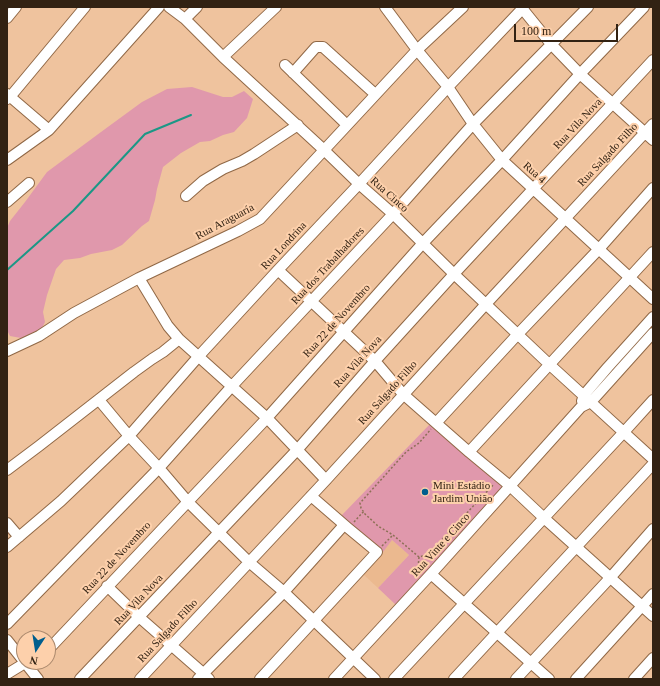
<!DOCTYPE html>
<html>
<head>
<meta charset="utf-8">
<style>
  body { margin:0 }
  #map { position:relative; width:660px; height:686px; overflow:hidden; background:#efc39e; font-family:"Times New Roman",serif }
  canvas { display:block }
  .frame { position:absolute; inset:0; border:8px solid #322213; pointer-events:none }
  .north { position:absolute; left:16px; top:630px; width:40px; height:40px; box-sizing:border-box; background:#fdd0ab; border:1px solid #ac8a6e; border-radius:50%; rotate:192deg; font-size:11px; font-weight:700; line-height:16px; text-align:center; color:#322213 }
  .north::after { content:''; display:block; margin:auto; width:14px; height:18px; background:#005e8e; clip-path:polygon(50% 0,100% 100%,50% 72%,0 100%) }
  .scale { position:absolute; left:514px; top:24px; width:104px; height:18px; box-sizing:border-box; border:2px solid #322213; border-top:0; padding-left:5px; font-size:12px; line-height:14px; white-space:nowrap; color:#322213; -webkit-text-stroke:3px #fdd0ab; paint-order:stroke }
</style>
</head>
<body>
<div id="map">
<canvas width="660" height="686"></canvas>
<div class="frame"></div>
<div class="north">N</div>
<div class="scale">100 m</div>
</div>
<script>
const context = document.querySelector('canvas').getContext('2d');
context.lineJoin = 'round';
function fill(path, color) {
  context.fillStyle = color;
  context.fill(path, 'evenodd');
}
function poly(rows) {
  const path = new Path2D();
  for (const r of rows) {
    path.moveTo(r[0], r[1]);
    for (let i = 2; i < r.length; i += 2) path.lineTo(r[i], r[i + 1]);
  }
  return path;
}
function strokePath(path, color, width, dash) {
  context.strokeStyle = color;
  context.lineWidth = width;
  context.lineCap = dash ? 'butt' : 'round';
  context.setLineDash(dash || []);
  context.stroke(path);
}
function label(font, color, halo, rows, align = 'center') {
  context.font = font + ' "Times New Roman",serif';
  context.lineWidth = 4;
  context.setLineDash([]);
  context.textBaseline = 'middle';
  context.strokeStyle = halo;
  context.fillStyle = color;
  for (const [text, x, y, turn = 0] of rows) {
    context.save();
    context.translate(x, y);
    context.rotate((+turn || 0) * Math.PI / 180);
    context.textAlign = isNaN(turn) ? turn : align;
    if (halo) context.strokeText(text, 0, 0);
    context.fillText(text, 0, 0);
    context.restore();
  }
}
const built = poly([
  [392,540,409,555,378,588,363,574]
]);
const green = poly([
  [192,87,223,97,232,97,244,91,253,99,247,118,234,132,223,135,210,141,200,142,181,153,163,167,157,189,155,200,149,221,142,226,122,245,112,250,91,254,80,258,64,260,56,269,47,295,43,312,45,322,41,330,21,338,10,336,7,330,7,228,10,221,25,202,47,172,101,132,142,102,167,89],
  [432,422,503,488,396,605,378,588,409,555,392,540,383,552,341,516]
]);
const stream = poly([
  [7,270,73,211,145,134,191,115]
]);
const path = poly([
  [354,522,364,511],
  [382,546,393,535],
  [419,557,393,535,378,526,365,514,361,508,360,503,406,452,419,443,431,429],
  [421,574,419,572,418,568,419,557,426,555,433,549,494,484]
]);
const minor = poly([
  [169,7,185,19,223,57,324,150,359,184,393,214,454,274,550,365,653,459],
  [385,7,417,50,448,87,473,124,502,160,653,299],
  [521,7,551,44,580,74,653,140],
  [7,18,16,7],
  [185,19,197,7],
  [223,57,276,7],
  [285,65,347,125],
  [293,73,316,47,323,47,375,94],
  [7,94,49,130,159,7],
  [7,99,10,97,85,7],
  [7,160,49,130],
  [186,196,203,181,223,169,242,161,254,154,298,125],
  [7,202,29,183],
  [278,270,375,361,403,394,469,452,510,486,544,518,653,616],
  [139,278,168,326,179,339,267,418,326,480],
  [7,351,39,336,74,313,139,278,238,231,260,219,417,50,463,7],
  [99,400,129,436,159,468,188,502,249,562,284,592,375,679],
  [582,401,584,395,608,367,653,317],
  [436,423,518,334,599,249,653,188],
  [469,452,653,252],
  [7,470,39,446,134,372,152,359,163,352,179,339],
  [7,523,19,537],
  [7,547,61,501,129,436,198,357,278,270,359,184,448,87,524,7],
  [431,574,549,679],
  [107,586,139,617,203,673,209,679],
  [7,624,159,468,232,386,393,214,473,124,588,7],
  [7,640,30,669],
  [48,650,267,418,423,243,502,160,580,74,644,7],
  [37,662,30,669,38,679],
  [7,674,25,663],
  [80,679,298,449,375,361,454,274,653,60],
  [140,679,326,480,486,304,653,124],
  [198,679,284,592,344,525],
  [260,679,377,552,348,528,311,496],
  [334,679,431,574,581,407,591,402,653,333],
  [394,679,624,432,653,400],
  [454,679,653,464],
  [516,679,610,578,653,529],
  [576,679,653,594],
  [634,679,653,658]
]);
const markers = [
  [425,492,4,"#005e8e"]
];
const streetNames = [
  ["Rua Vila Nova",578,124,-47],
  ["Rua Salgado Filho",608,155,-47],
  ["Rua 4",534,173,42],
  ["Rua Cinco",389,195,42],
  ["Rua Araguaría",225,222,-28],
  ["Rua Londrina",284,246,-47],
  ["Rua dos Trabalhadores",328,266,-47],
  ["Rua 22 de Novembro",337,321,-48],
  ["Rua Vila Nova",358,362,-48],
  ["Rua Salgado Filho",388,393,-48],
  ["Rua Vinte e Cinco",441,545,-48],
  ["Rua 22 de Novembro",117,558,-47],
  ["Rua Vila Nova",139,600,-47],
  ["Rua Salgado Filho",168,631,-47]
];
const poiNames = [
  ["Mini Estádio",433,486],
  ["Jardim União",433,499]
];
fill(built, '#ebb98f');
fill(green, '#e098ac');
strokePath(stream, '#1b9786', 2);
strokePath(minor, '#906846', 12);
strokePath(path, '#8d7056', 1.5, [2, 2]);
strokePath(minor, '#fff', 10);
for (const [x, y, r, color] of markers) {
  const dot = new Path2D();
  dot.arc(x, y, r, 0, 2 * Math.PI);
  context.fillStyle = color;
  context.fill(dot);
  strokePath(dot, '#fdd0ab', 1.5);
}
label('11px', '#322213', '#fdd0ab', streetNames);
label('11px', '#322213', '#fdd0ab', poiNames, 'left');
</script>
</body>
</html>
